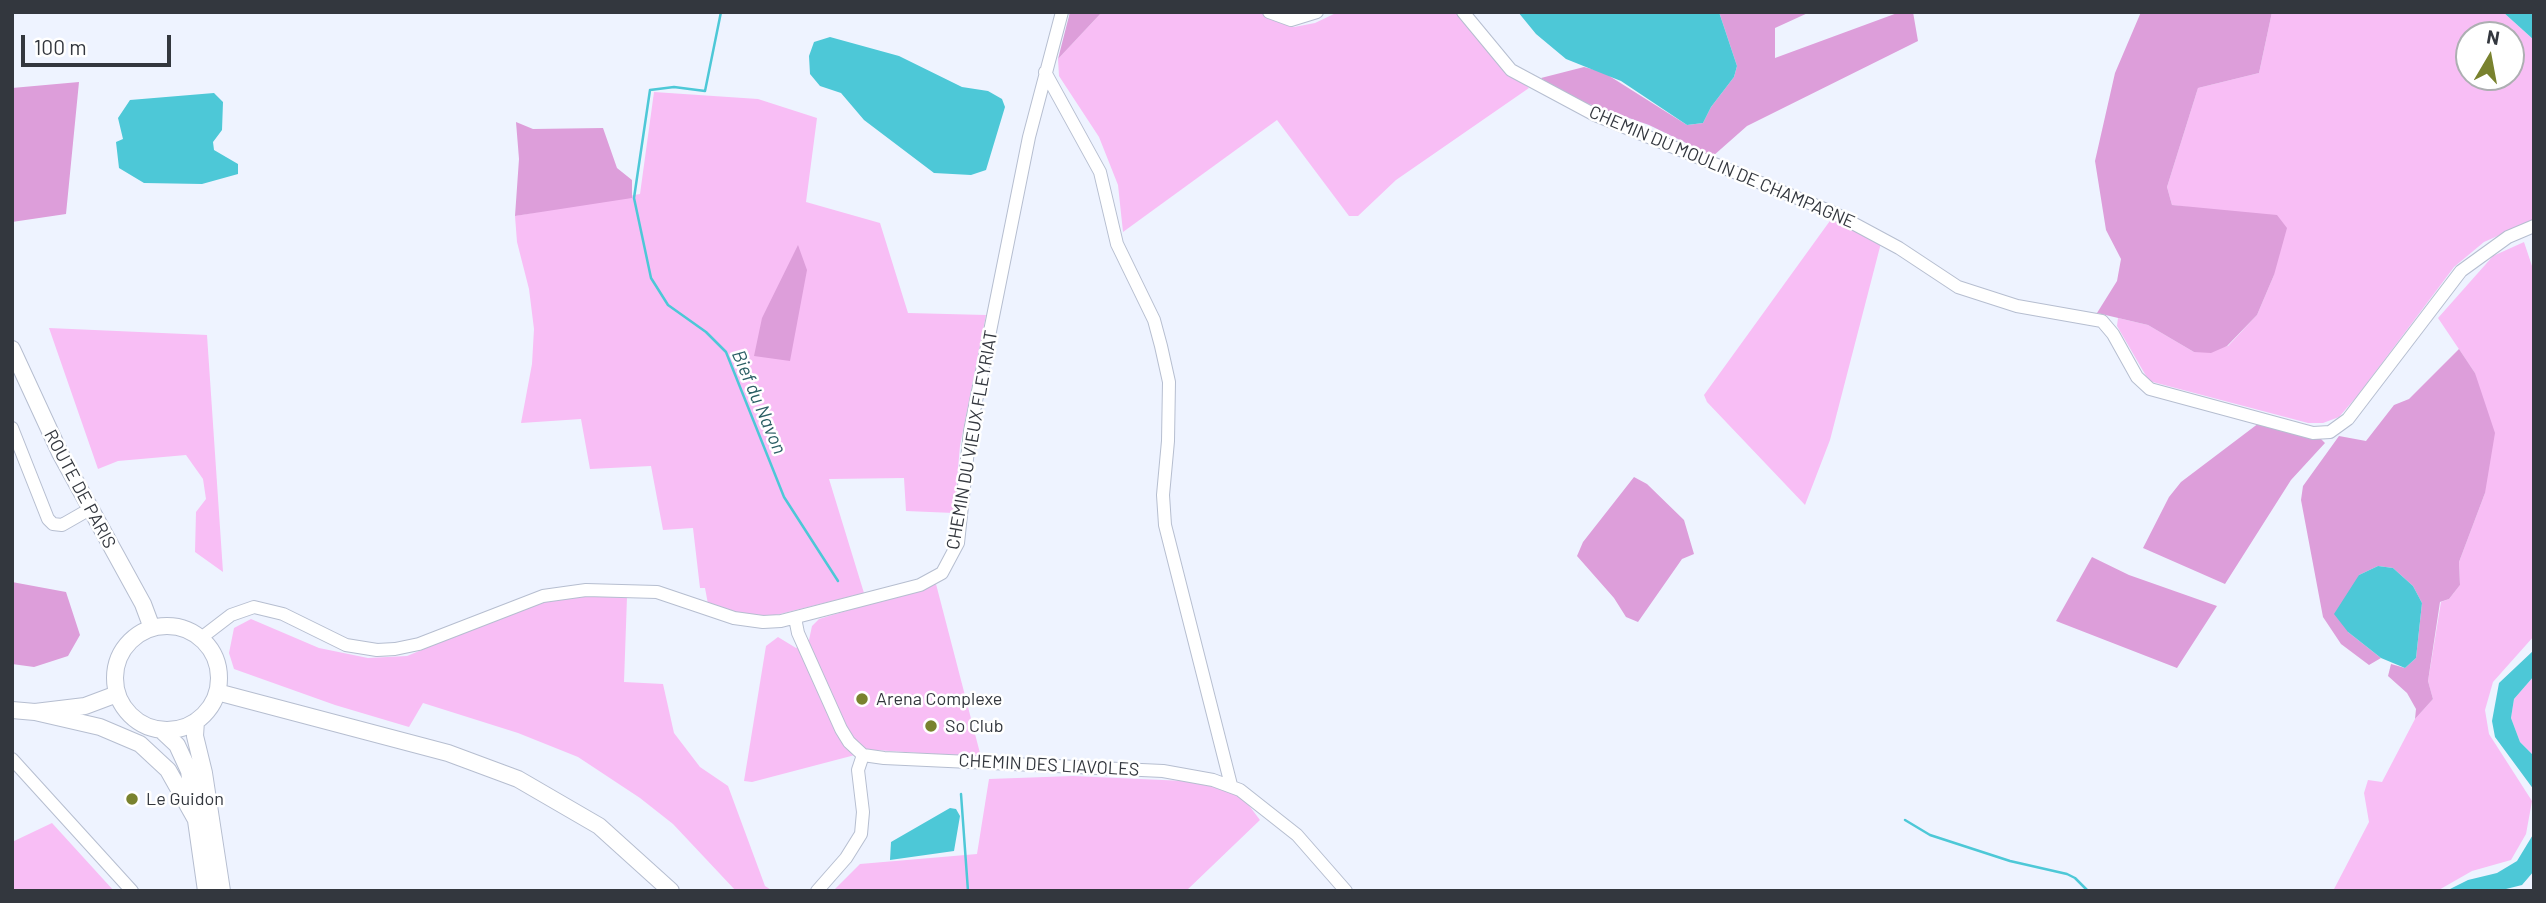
<!DOCTYPE html>
<html>
<head>
<meta charset="utf-8">
<style>
  body { margin:0 }
  #map { position:relative; width:2546px; height:903px; overflow:hidden; background:#eef3ff; font-family:Barlow,sans-serif }
  canvas { display:block }
  .frame { position:absolute; inset:0; border:14px solid #33373e; pointer-events:none }
  .north { position:absolute; left:2455px; top:21px; width:70px; height:70px; box-sizing:border-box; background:#fff; border:2px solid #adafb2; border-radius:50%; rotate:10deg; font-size:19px; font-weight:700; line-height:28px; text-align:center; color:#33373e }
  .north::after { content:''; display:block; margin:auto; width:24px; height:32px; background:#79822e; clip-path:polygon(50% 0,100% 100%,50% 72%,0 100%) }
  .scale { position:absolute; left:21px; top:35px; width:150px; height:32px; box-sizing:border-box; border:4px solid #33373e; border-top:0; padding-left:9px; font-size:21px; line-height:24px; white-space:nowrap; color:#33373e; -webkit-text-stroke:5px #fff; paint-order:stroke }
</style>
</head>
<body>
<div id="map">
<canvas width="2546" height="903"></canvas>
<div class="frame"></div>
<div class="north">N</div>
<div class="scale">100 m</div>
</div>
<script>
const context = document.querySelector('canvas').getContext('2d');
context.lineJoin = 'round';
function fill(path, color) {
  context.fillStyle = color;
  context.fill(path, 'evenodd');
}
function poly(rows) {
  const path = new Path2D();
  for (const r of rows) {
    if (r.length === 3) {
      path.moveTo(r[0] + r[2], r[1]);
      path.arc(r[0], r[1], r[2], 0, 2 * Math.PI);
      continue;
    }
    path.moveTo(r[0], r[1]);
    for (let i = 2; i < r.length; i += 2) path.lineTo(r[i], r[i + 1]);
  }
  return path;
}
function strokePath(path, color, width, dash) {
  context.strokeStyle = color;
  context.lineWidth = width;
  context.lineCap = dash ? 'butt' : 'round';
  context.setLineDash(dash || []);
  context.stroke(path);
}
function label(font, color, halo, rows, align = 'center') {
  context.font = font + ' Barlow,sans-serif';
  context.lineWidth = 5;
  context.setLineDash([]);
  context.textBaseline = 'middle';
  context.strokeStyle = halo;
  context.fillStyle = color;
  for (const [text, x, y, turn = 0] of rows) {
    context.save();
    context.translate(x, y);
    context.rotate((+turn || 0) * Math.PI / 180);
    context.textAlign = isNaN(turn) ? turn : align;
    if (halo) context.strokeText(text, 0, 0);
    context.fillText(text, 0, 0);
    context.restore();
  }
}
const green = poly([
  [1102,12,1263,12,1280,23,1294,27,1315,23,1338,12,1456,12,1499,64,1529,88,1396,180,1358,216,1349,216,1277,120,1123,232,1118,185,1099,137,1059,76,1058,59],
  [2272,12,2503,12,2534,40,2534,220,2484,242,2454,267,2358,395,2339,417,2323,423,2308,423,2149,381,2117,326,2118,318,2148,325,2194,352,2228,346,2257,315,2274,275,2219,211,2172,205,2167,187,2198,88,2259,73],
  [2469,35,2511,35,2511,77,2469,77],
  [654,92,758,99,817,118,806,202,880,223,908,313,986,315,960,446,954,513,906,511,904,478,829,479,864,593,772,616,735,613,708,604,705,588,700,588,693,528,663,530,651,466,590,469,581,419,521,423,532,364,534,329,529,289,517,242,515,216,640,194],
  [1832,218,1881,243,1830,440,1805,505,1707,402,1704,395],
  [2524,242,2534,272,2534,636,2493,682,2485,710,2489,734,2532,801,2526,834,2511,860,2472,871,2437,891,2333,891,2369,822,2364,793,2368,780,2382,782,2415,719,2433,699,2428,681,2441,602,2449,599,2460,585,2459,562,2485,493,2475,373,2438,318,2493,256],
  [49,328,207,335,223,572,195,552,196,512,206,499,203,479,186,455,118,461,98,469],
  [936,584,981,757,874,750,752,782,744,781,766,646,778,637,796,648,809,640,812,626,819,619],
  [564,597,627,597,624,682,663,684,674,733,700,767,728,786,765,886,773,891,736,891,673,824,640,798,578,757,518,733,423,703,409,727,335,705,234,669,229,653,234,628,251,619,319,648,368,658,407,656,528,606],
  [2534,676,2534,756,2520,742,2511,718,2514,699],
  [1073,776,1185,781,1219,786,1244,799,1260,820,1186,891,833,891,860,864,977,854,989,779],
  [52,823,114,891,12,891,12,842]
]);
const forest = poly([
  [1070,12,1102,12,1058,59],
  [1719,12,1810,12,1775,28,1775,58,1900,12,1913,12,1918,41,1747,126,1713,156,1649,125,1563,95,1541,78,1584,67,1603,72,1687,125,1703,123,1711,107,1734,77,1737,66],
  [2141,12,2272,12,2259,73,2198,88,2167,187,2172,205,2277,215,2287,228,2274,275,2257,315,2227,346,2211,353,2194,352,2148,325,2097,313,2117,281,2121,259,2106,230,2095,161,2115,73],
  [79,82,66,214,12,222,12,88],
  [516,122,533,129,603,128,617,168,632,180,632,198,515,216,519,159],
  [798,245,807,270,790,361,754,356,762,318],
  [2459,349,2475,373,2495,433,2485,493,2459,562,2460,585,2449,599,2440,602,2428,681,2433,699,2415,719,2416,709,2407,693,2388,676,2391,664,2405,668,2416,658,2422,603,2413,586,2393,568,2378,566,2359,575,2348,632,2381,658,2369,665,2341,644,2323,617,2301,500,2303,486,2339,436,2366,441,2394,405,2409,399],
  [2259,423,2320,438,2325,443,2291,480,2225,584,2143,548,2169,497,2181,482],
  [1634,477,1647,484,1684,520,1694,554,1682,559,1638,622,1626,617,1614,598,1577,556,1583,542],
  [2092,557,2129,575,2217,606,2177,668,2056,621],
  [12,582,66,592,80,635,68,656,34,667,12,664]
]);
const water = poly([
  [1518,12,1719,12,1737,66,1734,77,1711,107,1703,123,1687,125,1621,81,1566,59,1536,34],
  [2503,12,2534,12,2534,40],
  [830,37,899,56,962,87,988,91,1002,99,1005,107,986,170,971,175,934,173,864,120,841,93,820,86,810,74,809,56,814,42],
  [214,93,223,102,222,130,213,142,214,150,238,164,238,174,202,184,144,183,119,168,116,142,123,139,118,118,130,100],
  [2378,566,2393,568,2413,586,2422,603,2416,658,2405,668,2381,658,2348,632,2334,614,2359,575],
  [2534,650,2534,676,2514,699,2511,718,2520,742,2534,756,2534,790,2495,737,2492,721,2499,683],
  [950,808,956,809,960,816,954,851,890,860,891,842],
  [2534,833,2534,871,2522,885,2498,891,2446,891,2468,880,2497,873,2517,861]
]);
const stream = poly([
  [721,12,705,91,674,87,650,90,634,198,651,278,668,305,706,332,726,352,784,497,838,581],
  [961,794,968,891],
  [1905,820,1930,835,2010,861,2067,874,2075,878,2088,891]
]);
const minor = poly([
  [1269,12,1291,20,1317,12],
  [1463,12,1511,70,1595,115,1834,213,1899,248,1958,287,2017,306,2102,321,2113,334,2137,377,2150,389,2313,433,2330,432,2348,419,2461,271,2508,237,2534,226],
  [1045,72,1100,172,1117,244,1154,320,1161,346,1169,382,1168,441,1163,495,1165,525,1231,785],
  [12,428,48,519,53,524,62,525,90,509],
  [795,618,798,633,841,729,849,742,863,755,884,758,1163,771,1213,780,1240,790,1297,835,1346,891],
  [201,638,231,615,254,607,283,614,346,645,377,650,395,649,419,644,543,596,586,590,657,592,734,618,763,622,781,621,920,585,942,573,958,543,970,431,1029,137,1062,12],
  [12,759,132,891],
  [817,891,846,858,861,834,863,812,858,770,863,755]
]);
const major = poly([
  [12,349,60,453,143,604,152,628],
  [167,678,52],
  [217,692,448,753,518,779,599,826,671,891],
  [12,710,35,712,85,706,117,694],
  [35,712,100,727,140,744,168,770,195,818],
  [196,721,195,736,204,773,222,891],
  [161,730,177,745,189,771,206,891]
]);
const markers = [
  [862,699,7,"#79822e"],
  [931,726,7,"#79822e"],
  [132,799,7,"#79822e"]
];
const streetNames = [
  ["CHEMIN DU MOULIN DE CHAMPAGNE",1722,167,23],
  ["CHEMIN DU VIEUX FLEYRIAT",972,440,-80],
  ["ROUTE DE PARIS",80,489,62],
  ["CHEMIN DES LIAVOLES",1049,765,3]
];
const poiNames = [
  ["Arena Complexe",876,699],
  ["So Club",945,726],
  ["Le Guidon",146,799]
];
const waterNames = [
  ["Bief du Navon",759,402,67]
];
fill(green, '#f8bef5');
fill(forest, '#dd9eda');
fill(water, '#4dc8d7');
strokePath(stream, '#4dc8d7', 2.5);
strokePath(minor, '#b6bed0', 14);
strokePath(major, '#b6bed0', 18);
strokePath(minor, '#fff', 12);
strokePath(major, '#fff', 16);
for (const [x, y, r, color] of markers) {
  const dot = new Path2D();
  dot.arc(x, y, r, 0, 2 * Math.PI);
  context.fillStyle = color;
  context.fill(dot);
  strokePath(dot, '#fff', 2.5);
}
label('18px', '#33373e', '#fff', streetNames);
label('18px', '#33373e', '#fff', poiNames, 'left');
label('italic 19px', '#2a5e64', '#fff', waterNames);
</script>
</body>
</html>
